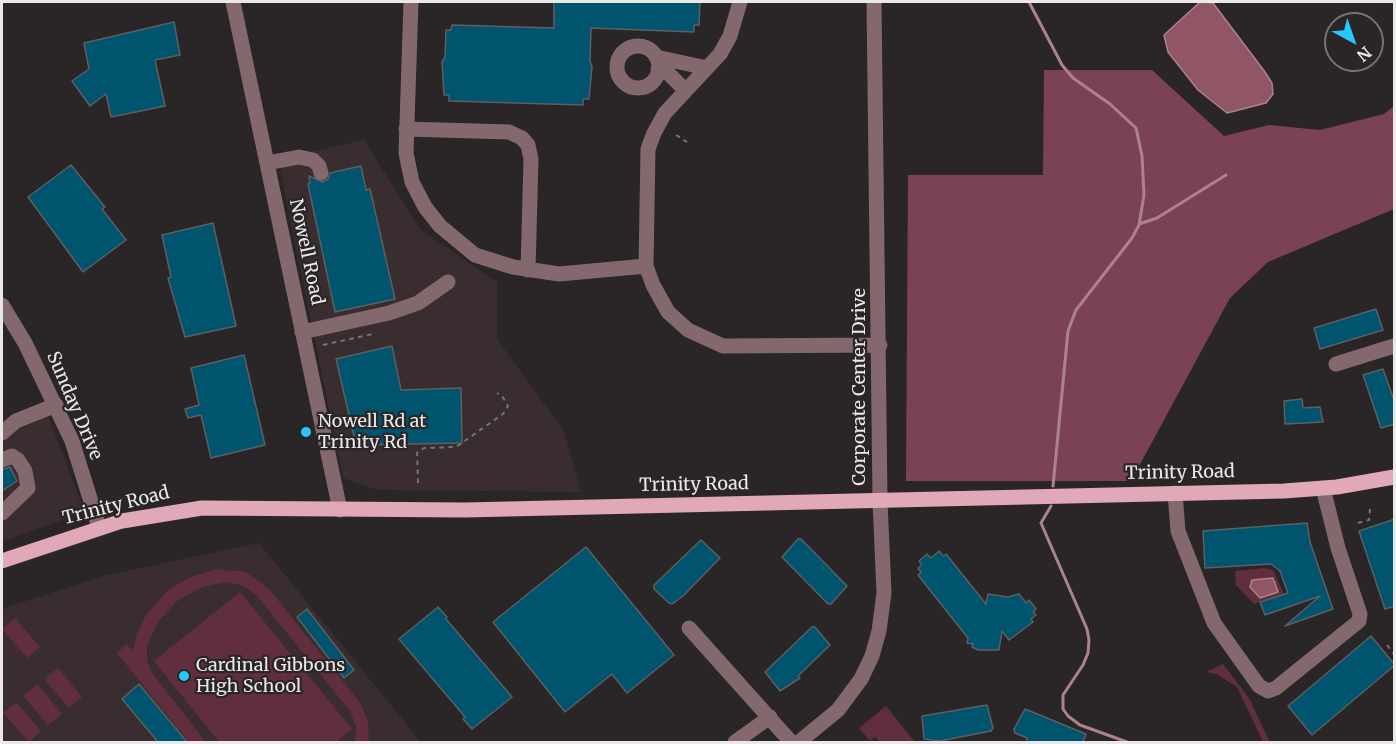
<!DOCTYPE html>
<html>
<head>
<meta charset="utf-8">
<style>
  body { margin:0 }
  #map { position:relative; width:1396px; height:744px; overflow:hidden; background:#2a2526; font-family:Merriweather,serif }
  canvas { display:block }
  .frame { position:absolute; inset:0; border:3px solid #ebe8e9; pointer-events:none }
  .north { position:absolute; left:1324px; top:12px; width:60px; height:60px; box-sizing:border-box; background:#2a2526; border:2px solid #777374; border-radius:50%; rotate:140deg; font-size:16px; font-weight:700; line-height:24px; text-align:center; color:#ebe8e9 }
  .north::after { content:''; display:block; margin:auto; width:21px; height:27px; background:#25c9fe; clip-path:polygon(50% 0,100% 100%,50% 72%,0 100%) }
</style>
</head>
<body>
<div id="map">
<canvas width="1396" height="744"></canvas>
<div class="frame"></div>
<div class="north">N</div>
</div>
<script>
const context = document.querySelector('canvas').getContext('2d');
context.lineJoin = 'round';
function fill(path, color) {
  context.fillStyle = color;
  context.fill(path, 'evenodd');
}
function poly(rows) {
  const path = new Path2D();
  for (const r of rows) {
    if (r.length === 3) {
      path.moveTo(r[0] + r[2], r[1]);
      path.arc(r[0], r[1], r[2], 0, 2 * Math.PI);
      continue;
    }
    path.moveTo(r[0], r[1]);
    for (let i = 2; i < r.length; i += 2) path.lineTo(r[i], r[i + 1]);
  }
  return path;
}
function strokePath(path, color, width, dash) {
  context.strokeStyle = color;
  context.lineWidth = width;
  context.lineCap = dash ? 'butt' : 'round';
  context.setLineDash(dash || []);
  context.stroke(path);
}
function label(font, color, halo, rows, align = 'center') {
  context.font = font + ' Merriweather,serif';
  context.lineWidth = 4.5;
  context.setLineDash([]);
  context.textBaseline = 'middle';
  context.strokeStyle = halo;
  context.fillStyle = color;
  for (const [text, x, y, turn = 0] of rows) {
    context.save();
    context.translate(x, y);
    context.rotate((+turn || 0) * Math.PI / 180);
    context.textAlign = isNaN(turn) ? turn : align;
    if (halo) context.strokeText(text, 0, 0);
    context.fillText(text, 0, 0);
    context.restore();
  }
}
const built = poly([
  [364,140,420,229,497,282,497,339,564,431,581,492,377,490,343,478,278,159],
  [48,415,83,508,71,517,2,542,2,441,23,426],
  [259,543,421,742,2,742,2,609,102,576]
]);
const green = poly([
  [1264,568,1273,570,1284,594,1254,604,1236,585,1235,571],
  [216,569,246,572,270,590,361,704,368,722,369,742,355,742,356,727,350,711,257,596,244,586,227,582,202,587,177,601,158,622,147,646,147,660,152,673,206,742,189,742,117,653,127,644,133,651,137,633,146,615,168,590,191,577],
  [240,592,352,729,336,742,219,742,154,661],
  [15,618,40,647,27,658,2,629],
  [1223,664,1249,698,1270,742,1263,742,1237,687,1218,675,1207,672],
  [58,668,82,697,69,708,44,679],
  [37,684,62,714,48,725,23,696],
  [16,702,41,731,29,742,3,713],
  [886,706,915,742,880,742,875,737,870,741,859,728]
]);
const forest = poly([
  [1044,70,1152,70,1224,136,1269,125,1320,130,1384,114,1394,106,1394,209,1268,262,1230,298,1131,481,906,481,908,175,1043,175]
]);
const water = poly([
  [1200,2,1213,3,1265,72,1272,83,1273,94,1266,103,1227,113,1198,90,1168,52,1164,35,1200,2],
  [1273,578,1278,592,1260,598,1250,587,1252,580,1273,578]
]);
const stream = poly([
  [1029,2,1062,65,1073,78,1110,104,1136,128,1142,156,1144,195,1139,225,1132,238,1076,310,1068,331,1053,486],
  [1139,224,1157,218,1226,175],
  [1051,506,1041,523,1087,629,1089,640,1088,653,1083,665,1063,695,1063,709,1068,716,1080,725,1127,742]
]);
const building = poly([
  [554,2,700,2,699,25,694,25,694,32,591,28,590,61,592,67,589,99,583,99,583,105,449,101,449,95,444,95,442,62,445,57,446,30,451,30,452,25,554,28,554,2],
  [174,22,180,55,155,60,165,106,111,117,106,94,90,106,72,81,89,69,84,43,174,22],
  [71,165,105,207,102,209,126,240,83,272,28,197,71,165],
  [361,166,366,190,370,189,395,299,335,312,308,184,310,183,309,176,323,182,328,179,330,173,361,166],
  [213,223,236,326,185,337,168,278,171,277,162,235,213,223],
  [1376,309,1383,330,1320,349,1314,328,1376,309],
  [392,346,401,390,461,388,462,443,356,445,336,359,392,346],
  [244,355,265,445,211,458,201,415,188,418,185,409,199,405,191,368,244,355],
  [1383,369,1395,403,1395,424,1381,428,1363,375,1383,369],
  [1302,399,1303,408,1320,407,1323,422,1285,424,1284,401,1302,399],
  [10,467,17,481,2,491,2,470,10,467],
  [1395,519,1395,606,1385,609,1359,531,1395,519],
  [1307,523,1310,542,1333,609,1285,626,1320,596,1265,615,1260,602,1288,593,1280,571,1271,564,1205,568,1203,531,1307,523],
  [798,539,801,539,847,586,831,604,828,604,782,557,798,539],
  [701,540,720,558,683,596,672,604,669,603,654,589,654,585,701,540],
  [586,547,674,655,627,693,612,674,565,712,493,622,586,547],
  [939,551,943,556,946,554,986,604,988,594,1008,597,1019,594,1026,603,1029,600,1036,609,1033,612,1036,615,1031,619,1033,622,1009,640,1002,631,999,650,978,650,972,647,973,644,967,643,968,638,918,575,921,572,918,568,922,565,919,561,927,554,931,558,939,551],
  [438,607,447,617,446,619,512,697,472,729,463,719,465,717,399,639,438,607],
  [307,609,354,670,344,678,297,617,307,609],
  [812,627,815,627,830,645,798,676,800,678,780,691,765,672,812,627],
  [1371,636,1395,665,1312,735,1288,706,1371,636],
  [139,684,187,742,158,742,122,699,139,684],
  [987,705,993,728,991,731,940,741,924,739,922,716,987,705],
  [1025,709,1086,734,1083,742,1027,742,1027,738,1015,733,1014,729,1025,709]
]);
const path = poly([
  [676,135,687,142],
  [323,345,373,334],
  [418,483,417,453,424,448,456,447,503,414,508,406,502,396,497,393],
  [1358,523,1369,520,1370,509],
  [1387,645,1394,654]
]);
const minor = poly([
  [233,2,340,510],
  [411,2,406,153,412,182,425,207,440,226,475,255,513,267,559,274,646,266],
  [740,2,730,36,720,54,665,113,654,133,648,149,646,266,653,285,668,312,688,330,723,346,880,345],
  [638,67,21],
  [656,57,707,68],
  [658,69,665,70,685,90],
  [406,129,509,132,522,138,528,145,531,159,528,270],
  [267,163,299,157,313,160,319,166,321,173],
  [2,305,25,343,72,441,99,527],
  [302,332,389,313,418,303,448,282],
  [1336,364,1394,346],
  [2,433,16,421,56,405],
  [2,460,12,456,18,460,25,471,28,488,2,513],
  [1175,493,1178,531,1214,623,1259,686,1268,691,1276,688,1359,621,1360,614,1338,548,1323,488],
  [689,628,791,742],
  [735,742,770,717],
  [799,742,838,710,861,679,872,656,879,631,884,593,880,501,874,2]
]);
const major = poly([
  [2,561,122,521,202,508,465,510,1284,491,1337,487,1394,477]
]);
const markers = [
  [306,432,6,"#25c9fe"],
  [184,676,6,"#25c9fe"]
];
const streetNames = [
  ["Nowell Road",306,252,78],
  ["Corporate Center Drive",860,387,-90],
  ["Sunday Drive",74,406,67],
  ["Trinity Road",1180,473,-1],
  ["Trinity Road",694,485,-1],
  ["Trinity Road",116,506,-14]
];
const poiNames = [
  ["Nowell Rd at",318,422],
  ["Trinity Rd",318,443],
  ["Cardinal Gibbons",196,666],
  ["High School",196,687]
];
fill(built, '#392d30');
fill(green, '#602e3d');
fill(forest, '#7b4253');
fill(water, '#905666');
strokePath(water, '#ab828d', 1.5);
strokePath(stream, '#ab828d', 3);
fill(building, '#00546d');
strokePath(building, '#5b6063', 1.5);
strokePath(path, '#787475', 2, [4.5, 4.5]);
strokePath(minor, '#83686e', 15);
strokePath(major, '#e1a8b7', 15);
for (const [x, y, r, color] of markers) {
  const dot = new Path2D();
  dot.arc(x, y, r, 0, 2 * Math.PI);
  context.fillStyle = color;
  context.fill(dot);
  strokePath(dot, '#2a2526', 2);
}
label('18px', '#ebe8e9', '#2a2526', streetNames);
label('18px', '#ebe8e9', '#2a2526', poiNames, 'left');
</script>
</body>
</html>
